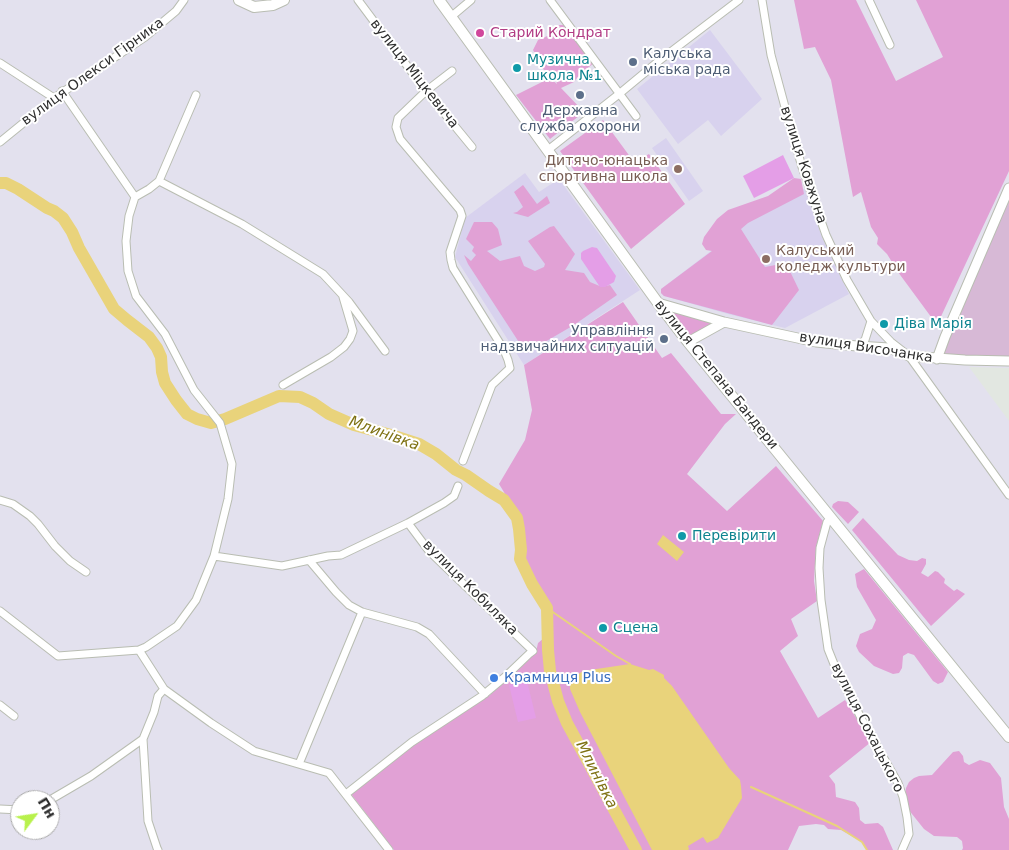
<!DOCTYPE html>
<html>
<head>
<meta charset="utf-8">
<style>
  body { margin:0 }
  #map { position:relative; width:1009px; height:850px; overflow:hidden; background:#e3e1ee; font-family:"DejaVu Sans",sans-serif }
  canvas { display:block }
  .north { position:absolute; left:10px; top:790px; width:50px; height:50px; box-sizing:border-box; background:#fff; border:1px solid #ababab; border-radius:50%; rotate:59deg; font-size:14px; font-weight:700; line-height:20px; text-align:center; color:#2e2e2e }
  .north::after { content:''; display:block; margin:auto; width:18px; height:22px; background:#b8f14c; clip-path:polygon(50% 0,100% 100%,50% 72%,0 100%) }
</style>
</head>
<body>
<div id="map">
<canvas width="1009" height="850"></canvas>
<div class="north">Пн</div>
</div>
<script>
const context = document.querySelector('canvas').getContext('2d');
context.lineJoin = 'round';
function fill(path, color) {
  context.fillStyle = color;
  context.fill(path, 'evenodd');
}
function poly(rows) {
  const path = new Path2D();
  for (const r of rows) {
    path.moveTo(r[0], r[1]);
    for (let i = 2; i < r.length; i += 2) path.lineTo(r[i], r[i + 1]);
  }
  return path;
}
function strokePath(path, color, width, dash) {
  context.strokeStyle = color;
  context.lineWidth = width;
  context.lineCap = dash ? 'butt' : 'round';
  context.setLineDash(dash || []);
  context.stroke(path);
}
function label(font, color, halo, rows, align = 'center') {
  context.font = font + ' "DejaVu Sans",sans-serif';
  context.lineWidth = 4;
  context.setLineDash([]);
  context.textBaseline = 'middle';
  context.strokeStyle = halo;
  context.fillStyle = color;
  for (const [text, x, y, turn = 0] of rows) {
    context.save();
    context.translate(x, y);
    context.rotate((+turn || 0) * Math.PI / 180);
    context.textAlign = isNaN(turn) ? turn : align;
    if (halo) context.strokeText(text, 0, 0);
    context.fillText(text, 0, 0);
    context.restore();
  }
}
const industrial = poly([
  [969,367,1009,368,1009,421]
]);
const education = poly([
  [710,30,762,99,721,136,708,120,678,144,637,89],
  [666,138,703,191,689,201,652,148],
  [525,173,539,192,559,179,640,290,524,365,455,257,465,218],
  [805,188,822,237,842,280,849,294,785,328,728,314,664,296,661,293,661,289,728,238,738,224]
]);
const green = poly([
  [794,0,856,0,896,81,943,57,916,0,1009,0,1009,171,937,325,898,272,887,254,877,244,878,238,871,227,861,192,853,197,831,80,815,47,804,49],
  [558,25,564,25,594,63,580,74,574,82,561,88,584,112,550,139,516,95,550,78,557,84,555,77,552,73,547,72,543,69,533,50,538,40,552,34],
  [603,120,634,162,649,154,685,204,631,249,560,151],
  [794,178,801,179,804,194,748,223,741,229,765,267,786,263,799,290,772,325,664,296,661,293,661,289,712,251,706,250,702,244,704,237,717,219,728,210,768,196],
  [523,185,537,204,547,196,550,203,528,217,513,213,517,212,523,207,514,192],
  [474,222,492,222,498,229,502,245,487,251,500,261,520,256,524,266,535,271,544,267,545,264,528,241,550,227,554,226,575,254,565,270,584,273,590,282,602,287,610,285,617,295,574,325,526,353,468,264,464,255,471,261,476,255,472,251,474,247,466,239],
  [623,302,662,358,671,353,721,414,736,414,725,424,687,474,727,511,776,466,823,521,816,547,814,581,817,601,791,619,798,636,780,651,818,718,845,700,871,742,829,776,835,784,836,797,855,802,859,808,860,820,865,824,878,823,883,827,893,850,867,850,862,842,841,830,828,829,824,825,816,824,799,826,788,850,394,850,351,794,415,743,490,695,536,652,538,643,544,638,545,598,523,559,521,520,499,484,525,440,532,410,524,365],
  [675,312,714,322,694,336,690,335,674,314],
  [838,501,848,502,859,512,848,524,832,507,833,504],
  [863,518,898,555,909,560,917,561,922,558,926,559,926,564,921,573,928,577,935,571,938,572,945,579,944,583,954,591,957,589,965,594,931,626,852,530],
  [864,569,948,672,943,682,938,684,933,681,914,655,908,653,903,656,902,668,899,673,893,674,874,666,859,652,856,646,860,634,872,629,876,620,857,587,855,574],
  [959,751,963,756,964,762,969,765,980,760,990,763,1001,778,1004,807,1009,819,1009,850,962,850,963,848,962,841,957,837,934,836,924,829,908,809,905,795,906,788,909,782,914,778,919,776,932,775,953,752]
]);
const cemetery = poly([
  [1009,201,1009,361,937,359]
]);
const pitch = poly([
  [783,155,794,178,754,198,743,176],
  [592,247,597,248,616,276,614,282,605,287,600,287,581,259,581,253,583,251],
  [527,681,536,718,518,722,509,685]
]);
const water = poly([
  [663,535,684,552,677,561,657,544],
  [630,664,649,670,653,669,664,675,664,678,672,686,729,768,740,780,741,786,742,798,718,838,707,843,703,837,688,846,689,849,688,850,652,850,580,712,570,689,570,680,583,671]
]);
const stream = poly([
  [547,608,616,656,630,664],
  [751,787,837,826,862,842,867,850]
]);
const river = poly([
  [0,183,6,183,18,189,47,208,54,211,63,218,72,232,79,248,114,309,127,320,149,337,157,348,161,357,162,372,165,383,176,400,187,414,197,419,211,423,225,419,279,396,300,397,313,403,329,414,354,425,391,435,419,444,436,454,456,470,466,475,489,491,504,500,517,518,519,529,521,550,520,559,532,584,547,608,548,650,550,671,558,701,567,723,636,850]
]);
const minor = poly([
  [358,0,426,91,472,147],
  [550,0,636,116],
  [762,0,771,55,785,107,802,167,826,235,847,280,871,321,891,342,909,356,1009,495],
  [869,0,890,45],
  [452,16,471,0],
  [0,63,54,98],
  [452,71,426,91,398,118,396,127,400,139,460,210,462,216,450,252,451,260,453,268,504,350,508,360,510,368,492,385,463,461],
  [0,142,54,98,145,37,176,11,184,0],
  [548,150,619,94,660,60,739,0],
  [159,181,242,224,323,274,349,302,385,351],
  [135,197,149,189,159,181,196,95],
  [857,346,865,340,871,321],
  [283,385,331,357,344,347,350,339,353,331,343,297],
  [0,500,13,504,30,516,38,524,55,546,70,561,86,572],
  [831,519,827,522,820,548,819,568,821,600,828,649,834,664,862,720,898,783,903,797,907,817,909,834,902,850],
  [214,556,282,566,328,556,341,555,408,523,444,503,454,496,458,486],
  [309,560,336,592,349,605,362,612,417,627,429,634,485,694],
  [0,611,58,656,139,650,146,647,177,626,196,600,214,556,228,499,232,464,220,423,194,390,165,334,136,296,128,271,126,241,129,216,135,197,62,91],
  [139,650,164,689,211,723,254,751,329,773,389,850],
  [0,705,14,716],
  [299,764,362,612],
  [346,794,412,742,482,696,506,676,529,654,533,651,429,551,408,523],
  [50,800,91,776,143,739],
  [0,809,20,810],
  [158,850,157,848,148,821,143,739,154,712,158,696,164,689]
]);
const tertiary = poly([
  [658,303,724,322,816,342,857,346,889,348,909,356,965,360,1009,361],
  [688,342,724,322],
  [937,359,945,337,1009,188]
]);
const secondary = poly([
  [239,0,254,7,273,5,284,0],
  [439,0,658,303,688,342,1009,737]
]);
const markers = [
  [480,33,5,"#d1479c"],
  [633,62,5,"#5c6f8a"],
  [517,68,5,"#0f9aa8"],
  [580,95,5,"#5c6f8a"],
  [678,169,5,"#8d6e63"],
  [766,259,5,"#8d6e63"],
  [884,324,5,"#0f9aa8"],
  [664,339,5,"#5c6f8a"],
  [682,536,5,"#0f9aa8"],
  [603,628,5,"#0f9aa8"],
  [494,678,5,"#3f7fe0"]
];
const hotelNames = [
  ["Старий Кондрат",490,33]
];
const serviceNames = [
  ["Калуська",643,54],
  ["міська рада",643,70],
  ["Державна",580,111,"center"],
  ["служба охорони",580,127,"center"],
  ["Управління",654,331,"right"],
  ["надзвичайних ситуацій",654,347,"right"]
];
const cultureNames = [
  ["Музична",527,60],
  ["школа №1",527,76],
  ["Діва Марія",894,324],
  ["Перевірити",692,536],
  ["Сцена",613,628]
];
const streetNames = [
  ["вулиця Олекси Гірника",93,72,-36],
  ["вулиця Міцкевича",414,74,52],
  ["вулиця Ковжуна",803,165,72],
  ["вулиця Височанка",866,348,9],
  ["вулиця Степана Бандери",716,375,51],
  ["вулиця Кобиляка",470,588,45],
  ["вулиця Сохацького",867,728,63]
];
const educationNames = [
  ["Дитячо-юнацька",668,161],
  ["спортивна школа",668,177],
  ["Калуський",776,251,"left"],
  ["коледж культури",776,267,"left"]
];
const shopNames = [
  ["Крамниця Plus",504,678]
];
const waterNames = [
  ["Млинівка",384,434,20],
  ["Млинівка",596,775,63]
];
fill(industrial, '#e2e7e1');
fill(education, '#d8d2ee');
fill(green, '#e1a1d5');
fill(cemetery, '#d7b9d6');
fill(pitch, '#e49ee7');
fill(water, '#e9d37b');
strokePath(stream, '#e9d37b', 2);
strokePath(river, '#e9d37b', 12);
strokePath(minor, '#b9bdb2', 9);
strokePath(tertiary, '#b9bdb2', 11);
strokePath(secondary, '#b9bdb2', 12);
strokePath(minor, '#fff', 7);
strokePath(tertiary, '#fff', 9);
strokePath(secondary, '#fff', 10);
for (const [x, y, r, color] of markers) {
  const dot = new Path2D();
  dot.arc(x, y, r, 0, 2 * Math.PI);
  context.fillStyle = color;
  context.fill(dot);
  strokePath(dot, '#fff', 2);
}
label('14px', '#b23c85', '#fff', hotelNames, 'left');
label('14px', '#4e5e75', '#fff', serviceNames, 'left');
label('14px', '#0d838f', '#fff', cultureNames, 'left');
label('14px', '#2e2e2e', '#fff', streetNames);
label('14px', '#785e54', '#fff', educationNames, 'right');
label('14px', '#366cbe', '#fff', shopNames, 'left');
label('italic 15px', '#7f7214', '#fff', waterNames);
</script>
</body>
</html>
